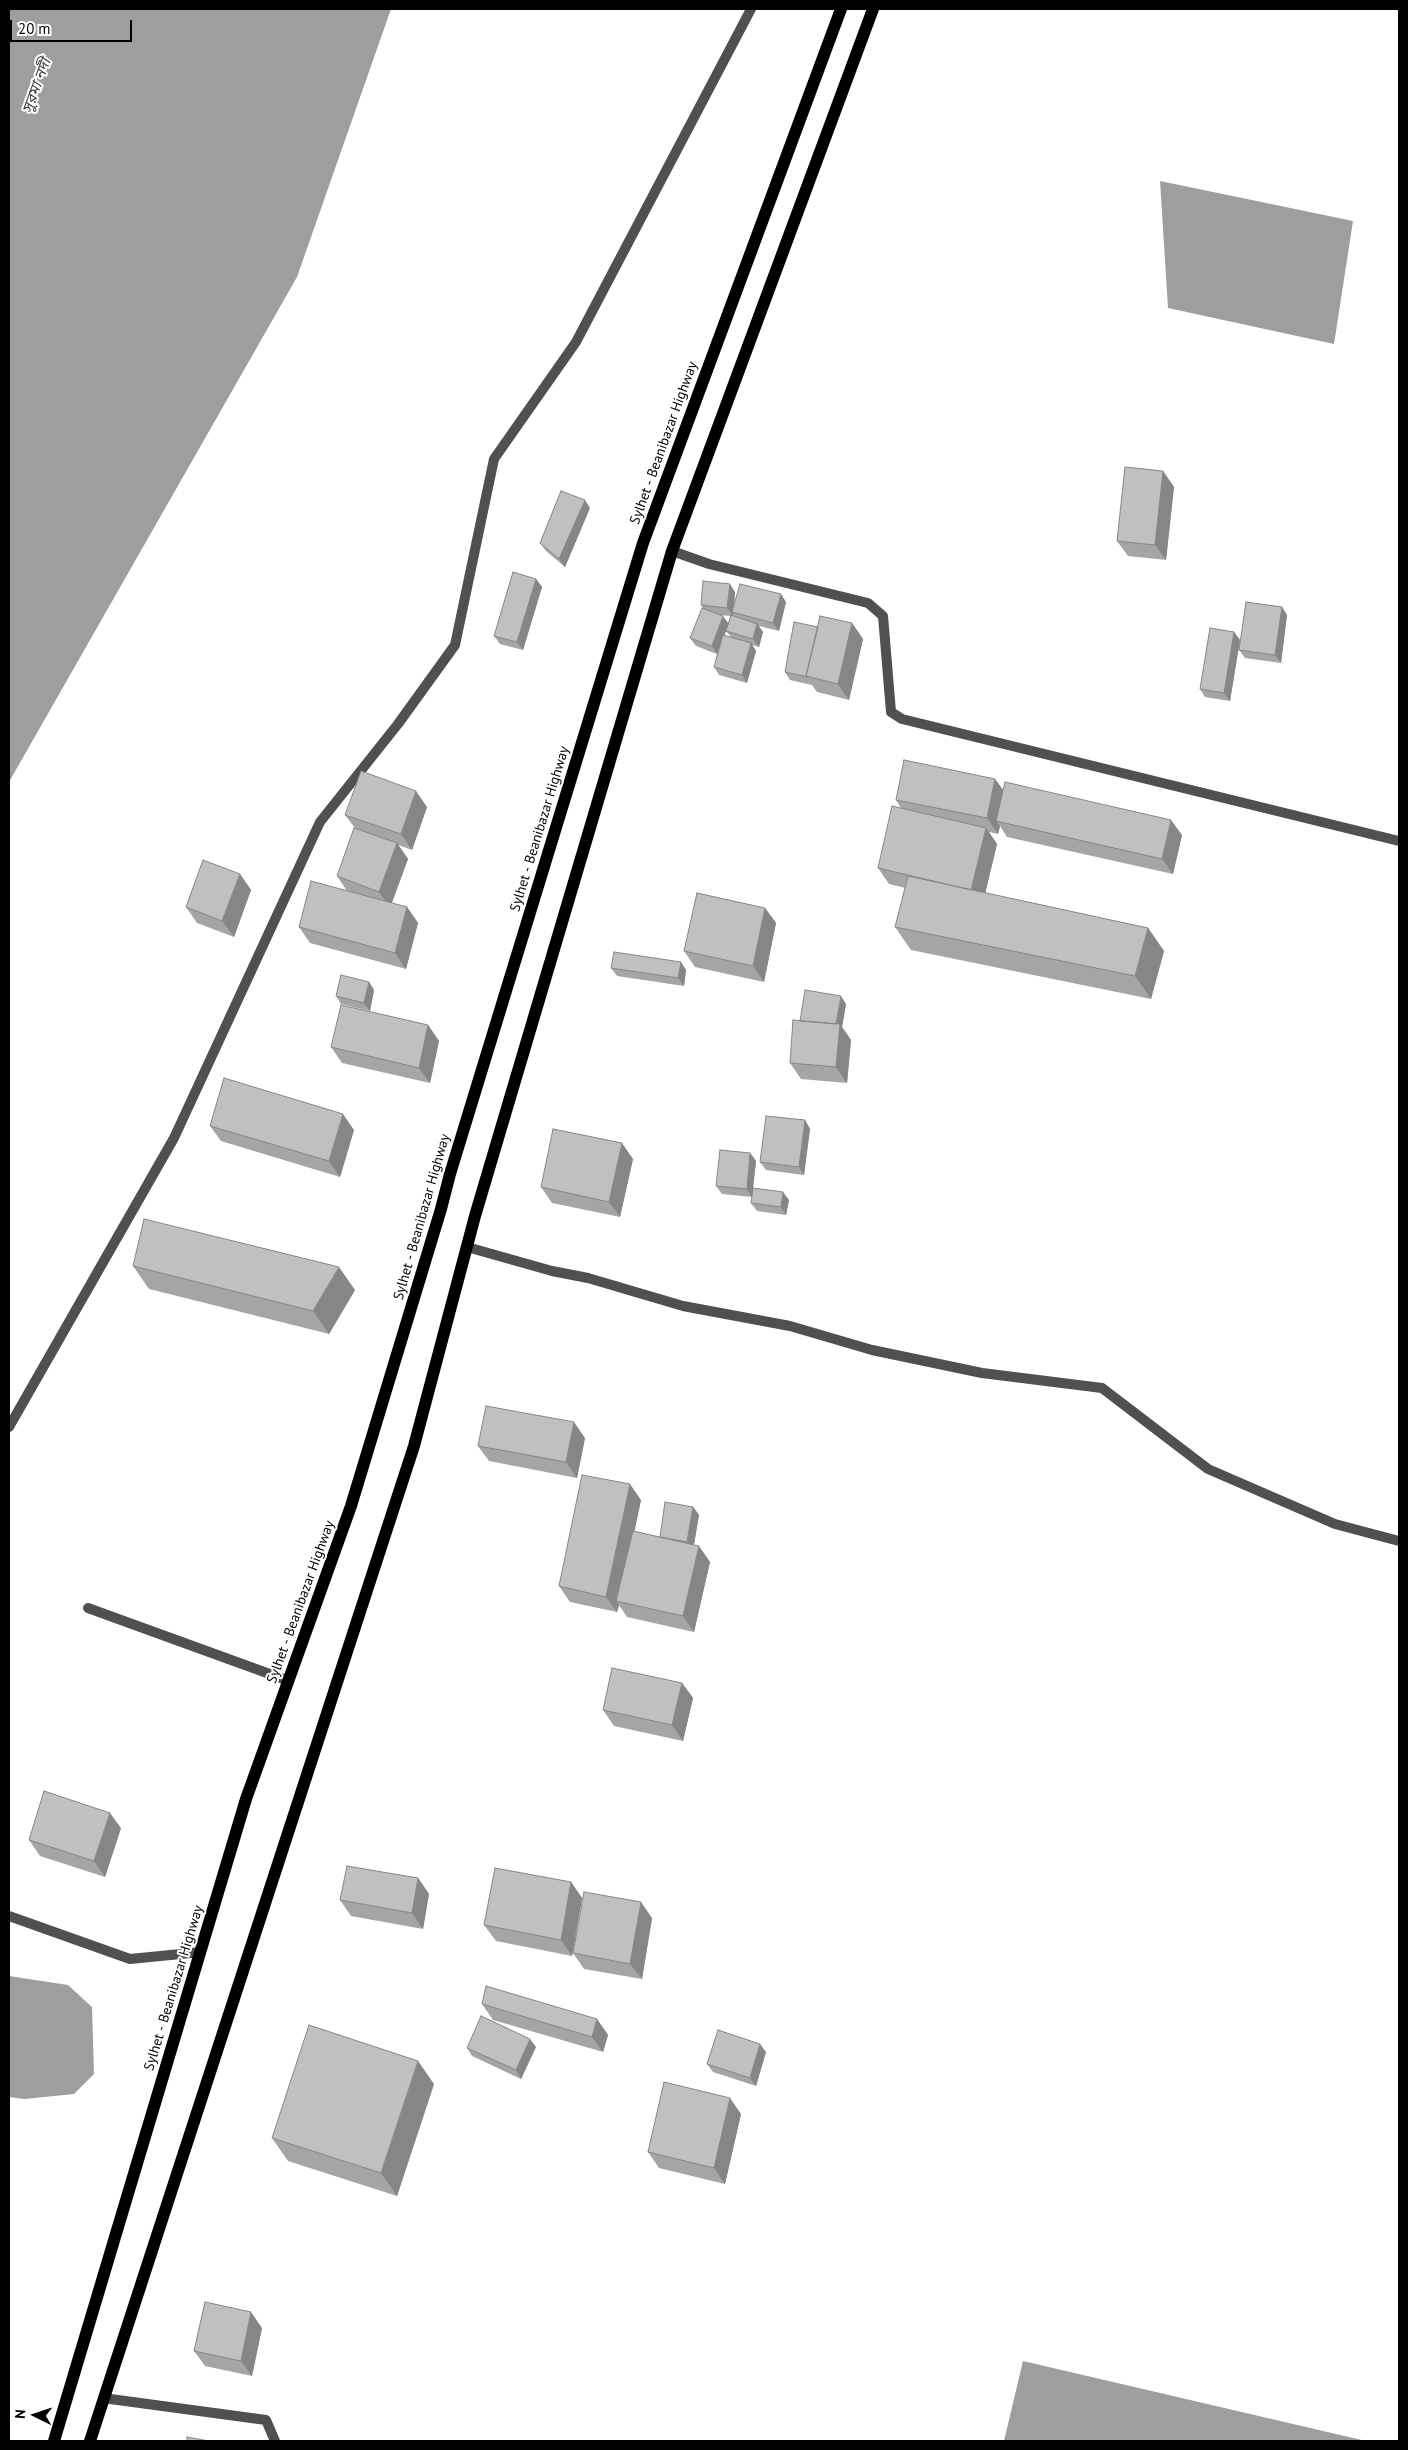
<!DOCTYPE html>
<html>
<head>
<meta charset="utf-8">
<style>
  body { margin:0 }
  #map { position:relative; width:1408px; height:2450px; overflow:hidden; background:#fff; font-family:"PT Sans",sans-serif }
  canvas { display:block }
  .frame { position:absolute; inset:0; border:10px solid #000; pointer-events:none }
  .north { position:absolute; left:10px; top:2390px; width:50px; height:50px; -webkit-text-stroke:4px #fff; paint-order:stroke; rotate:274deg; font-size:14px; font-weight:700; line-height:20px; text-align:center; color:#000 }
  .north::after { content:''; display:block; margin:auto; width:18px; height:22px; background:#000; clip-path:polygon(50% 0,100% 100%,50% 72%,0 100%) }
  .scale { position:absolute; left:10px; top:20px; width:122px; height:22px; box-sizing:border-box; border:2px solid #000; border-top:0; padding-left:6px; font-size:15px; line-height:18px; white-space:nowrap; color:#000; -webkit-text-stroke:4px #fff; paint-order:stroke }
</style>
</head>
<body>
<div id="map">
<canvas width="1408" height="2450"></canvas>
<div class="frame"></div>
<div class="north">N</div>
<div class="scale">20 m</div>
</div>
<script>
const context = document.querySelector('canvas').getContext('2d');
context.lineJoin = 'round';
function fill(path, color) {
  context.fillStyle = color;
  context.fill(path, 'evenodd');
}
function poly(rows) {
  const path = new Path2D();
  for (const r of rows) {
    path.moveTo(r[0], r[1]);
    for (let i = 2; i < r.length; i += 2) path.lineTo(r[i], r[i + 1]);
  }
  return path;
}
function strokePath(path, color, width, dash) {
  context.strokeStyle = color;
  context.lineWidth = width;
  context.lineCap = dash ? 'butt' : 'round';
  context.setLineDash(dash || []);
  context.stroke(path);
}
function label(font, color, halo, rows, align = 'center') {
  context.font = font + ' "PT Sans","Noto Sans Bengali",sans-serif';
  context.lineWidth = 4;
  context.setLineDash([]);
  context.textBaseline = 'middle';
  context.strokeStyle = halo;
  context.fillStyle = color;
  for (const [text, x, y, turn = 0] of rows) {
    context.save();
    context.translate(x, y);
    context.rotate((+turn || 0) * Math.PI / 180);
    context.textAlign = isNaN(turn) ? turn : align;
    if (halo) context.strokeText(text, 0, 0);
    context.fillText(text, 0, 0);
    context.restore();
  }
}
const water = poly([
  [9,9,391,9,297,277,9,782],
  [1160,181,1353,221,1334,344,1168,308],
  [9,1976,68,1985,92,2007,94,2074,74,2094,24,2099,9,2097],
  [1023,2361,1366,2441,1004,2441]
]);
const street = poly([
  [672,551,709,564,868,603,883,616,891,712,902,719,1399,841],
  [467,1247,552,1271,588,1278,683,1306,790,1326,872,1350,982,1373,1102,1388,1208,1469,1335,1524,1399,1541],
  [9,1427,174,1138,320,822,398,724,455,645,494,459,576,342,751,9],
  [88,1608,289,1681],
  [9,1916,130,1959,201,1952],
  [103,2398,266,2420,275,2441]
]);
const primary = poly([
  [54,2441,246,1799,351,1506,441,1209,450,1174,643,543,841,9],
  [90,2441,414,1446,475,1216,672,551,873,9]
]);
const wall = poly([
  [1163,471,1174,487,1166,560,1128,556,1117,541],
  [590,508,565,567,546,551,540,543],
  [536,579,542,587,523,650,500,644,494,636],
  [735,592,734,607,786,602,779,631,759,626,763,632,759,647,752,645,756,651,747,683,719,675,714,667,717,654,696,646,690,638,703,608,701,605],
  [719,615,731,616,728,624],
  [726,631,731,637,724,635],
  [1282,607,1287,615,1281,663,1245,658,1239,650],
  [852,623,863,639,849,700,817,692,812,685,790,680,785,672,818,627],
  [1234,632,1240,640,1230,701,1205,697,1200,689],
  [995,779,1003,790,1182,835,1173,874,1007,837,1000,826,998,834,989,832,997,844,985,893,1148,928,1164,951,1151,999,911,950,895,927,905,888,889,884,878,868,901,808,896,800],
  [427,807,412,850,398,845,408,859,392,903,407,907,418,923,406,969,310,943,299,927,347,891,337,876,355,828,345,815],
  [240,874,251,890,234,937,197,923,186,907],
  [765,908,776,923,764,982,695,967,684,951],
  [611,968,686,970,684,986,617,976],
  [369,982,374,990,370,1011,341,1004,336,996],
  [846,1004,842,1027,851,1040,847,1083,801,1079,790,1063,800,1021],
  [428,1025,439,1041,430,1083,342,1063,331,1047],
  [805,1120,810,1129,804,1175,766,1170,760,1162],
  [210,1126,354,1130,340,1177,221,1141],
  [750,1153,756,1161,753,1188,789,1200,786,1215,757,1211,751,1203,752,1197,722,1194,716,1186],
  [633,1159,620,1217,552,1203,541,1187],
  [133,1266,355,1290,329,1334,149,1289],
  [585,1438,577,1478,489,1461,478,1446],
  [641,1500,634,1531,660,1537,693,1507,699,1515,694,1545,710,1562,694,1632,627,1617,619,1605,617,1612,570,1602,559,1586],
  [682,1683,693,1698,683,1741,614,1726,603,1710],
  [121,1828,105,1877,40,1856,29,1840],
  [418,1878,429,1894,423,1929,351,1916,340,1900],
  [571,1882,582,1898,572,1956,496,1941,484,1925],
  [652,1918,642,1979,584,1969,573,1953],
  [482,2004,597,2019,608,2035,603,2052,493,2020],
  [536,2047,521,2079,472,2056,467,2048],
  [766,2052,756,2086,713,2072,707,2064],
  [434,2084,397,2196,288,2161,272,2138],
  [741,2114,725,2184,659,2168,648,2152],
  [262,2328,252,2376,205,2366,194,2351]
]);
const shadedWall = poly([
  [1163,471,1174,487,1166,560,1155,545],
  [585,500,590,508,565,567,559,559],
  [536,579,542,587,523,650,517,642],
  [730,584,735,592,733,616,727,608],
  [781,594,786,602,779,631,773,623],
  [1282,607,1287,615,1281,663,1275,655],
  [723,616,729,624,717,654,712,646],
  [852,623,863,639,849,700,838,684],
  [757,624,763,632,759,647,753,639],
  [1234,632,1240,640,1230,701,1224,693],
  [751,643,756,651,747,683,742,675],
  [995,779,1006,794,996,821,1000,826,998,834,987,818],
  [416,791,427,807,412,850,401,834],
  [1171,820,1182,835,1173,874,1162,859],
  [986,828,997,844,982,907,971,891],
  [397,843,408,859,390,907,379,892],
  [240,874,251,890,234,937,222,921],
  [407,907,418,923,406,969,395,953],
  [765,908,776,923,764,982,753,966],
  [1148,928,1164,951,1151,999,1135,976],
  [681,962,686,970,684,986,678,978],
  [369,982,374,990,370,1011,364,1003],
  [841,996,846,1004,842,1027,851,1040,847,1083,836,1067,836,1027],
  [428,1025,439,1041,430,1083,419,1068],
  [343,1114,354,1130,340,1177,329,1161],
  [805,1120,810,1129,804,1175,799,1167],
  [622,1143,633,1159,620,1217,609,1202],
  [750,1153,756,1161,752,1197,747,1189],
  [783,1192,789,1200,786,1215,781,1207],
  [339,1267,355,1290,329,1334,313,1311],
  [574,1422,585,1438,577,1478,566,1462],
  [630,1484,641,1500,620,1602,616,1601,619,1605,617,1612,606,1597],
  [693,1507,699,1515,693,1550,687,1542],
  [699,1546,710,1562,694,1632,683,1616],
  [682,1683,693,1698,683,1741,672,1725],
  [110,1813,121,1828,105,1877,94,1861],
  [418,1878,429,1894,423,1929,412,1913],
  [571,1882,582,1898,572,1956,561,1940],
  [641,1902,652,1918,642,1979,630,1964],
  [597,2019,608,2035,603,2052,592,2037],
  [530,2039,536,2047,521,2079,516,2070],
  [760,2044,766,2052,756,2086,750,2078],
  [418,2061,434,2084,397,2196,381,2173],
  [730,2098,741,2114,725,2184,714,2168],
  [251,2312,262,2328,252,2376,241,2361]
]);
const building = poly([
  [1125,467,1163,471,1155,545,1117,541,1125,467],
  [561,491,585,500,559,559,540,543,561,491],
  [513,572,536,579,517,642,494,636,513,572],
  [703,581,730,584,727,608,701,605,703,581],
  [740,584,781,594,773,623,732,612,740,584],
  [1246,602,1282,607,1275,655,1239,650,1246,602],
  [702,608,723,616,712,646,690,638,702,608],
  [731,615,757,624,753,639,726,631,731,615],
  [820,616,852,623,838,684,806,676,820,616],
  [794,622,818,627,806,676,808,677,785,672,794,622],
  [1210,628,1234,632,1224,693,1200,689,1210,628],
  [723,635,751,643,742,675,714,667,723,635],
  [904,760,995,779,987,818,896,800,904,760],
  [361,771,416,791,401,834,345,815,361,771],
  [1005,782,1171,820,1162,859,996,821,1005,782],
  [892,806,986,828,971,890,878,868,892,806],
  [354,828,397,843,379,892,337,876,354,828],
  [203,860,240,874,222,921,186,907,203,860],
  [908,876,1148,928,1135,976,895,927,908,876],
  [311,881,407,907,395,953,299,927,311,881],
  [697,893,765,908,753,966,684,951,697,893],
  [614,952,681,962,678,978,611,968,614,952],
  [341,975,369,982,364,1003,336,996,341,975],
  [805,990,841,996,836,1024,800,1021,805,990],
  [341,1005,428,1025,419,1068,331,1047,341,1005],
  [793,1020,840,1024,836,1067,790,1063,793,1020],
  [224,1078,343,1114,329,1161,210,1126,224,1078],
  [766,1116,805,1120,799,1167,760,1162,766,1116],
  [553,1129,622,1143,609,1202,541,1187,553,1129],
  [720,1150,750,1153,747,1189,716,1186,720,1150],
  [753,1188,783,1192,781,1207,751,1203,753,1188],
  [144,1219,339,1267,313,1311,133,1266,144,1219],
  [486,1406,574,1422,566,1462,478,1446,486,1406],
  [582,1475,630,1484,606,1597,559,1586,582,1475],
  [665,1502,693,1507,687,1542,660,1537,665,1502],
  [633,1531,699,1546,683,1616,616,1601,633,1531],
  [612,1668,682,1683,672,1725,603,1710,612,1668],
  [44,1791,110,1813,94,1861,29,1840,44,1791],
  [347,1866,418,1878,412,1913,340,1900,347,1866],
  [495,1868,571,1882,561,1940,484,1925,495,1868],
  [584,1892,641,1902,630,1964,573,1953,584,1892],
  [486,1986,597,2019,592,2037,482,2004,486,1986],
  [481,2016,530,2039,516,2070,467,2048,481,2016],
  [309,2025,418,2061,381,2173,272,2138,309,2025],
  [718,2030,760,2044,750,2078,707,2064,718,2030],
  [664,2082,730,2098,714,2168,648,2152,664,2082],
  [205,2302,251,2312,241,2361,194,2351,205,2302],
  [187,2437,209,2441,187,2441,187,2437]
]);
const streetNames = [
  ["Sylhet - Beanibazar Highway",664,443,-70],
  ["Sylhet - Beanibazar Highway",540,829,-73],
  ["Sylhet - Beanibazar Highway",422,1217,-74],
  ["Sylhet - Beanibazar Highway",301,1602,-70],
  ["Sylhet - Beanibazar Highway",174,1988,-73]
];
const waterNames = [
  ["সুরমা নদী",37,86,-70]
];
fill(water, '#9e9e9e');
strokePath(street, '#505050', 10);
strokePath(primary, '#000', 12);
fill(wall, '#a5a5a5');
fill(shadedWall, '#868686');
fill(building, '#c0c0c0');
strokePath(building, '#868686', 1);
label('14px', '#000', '#fff', streetNames);
label('italic 15px', '#3f3f3f', '#fff', waterNames);
</script>
</body>
</html>
